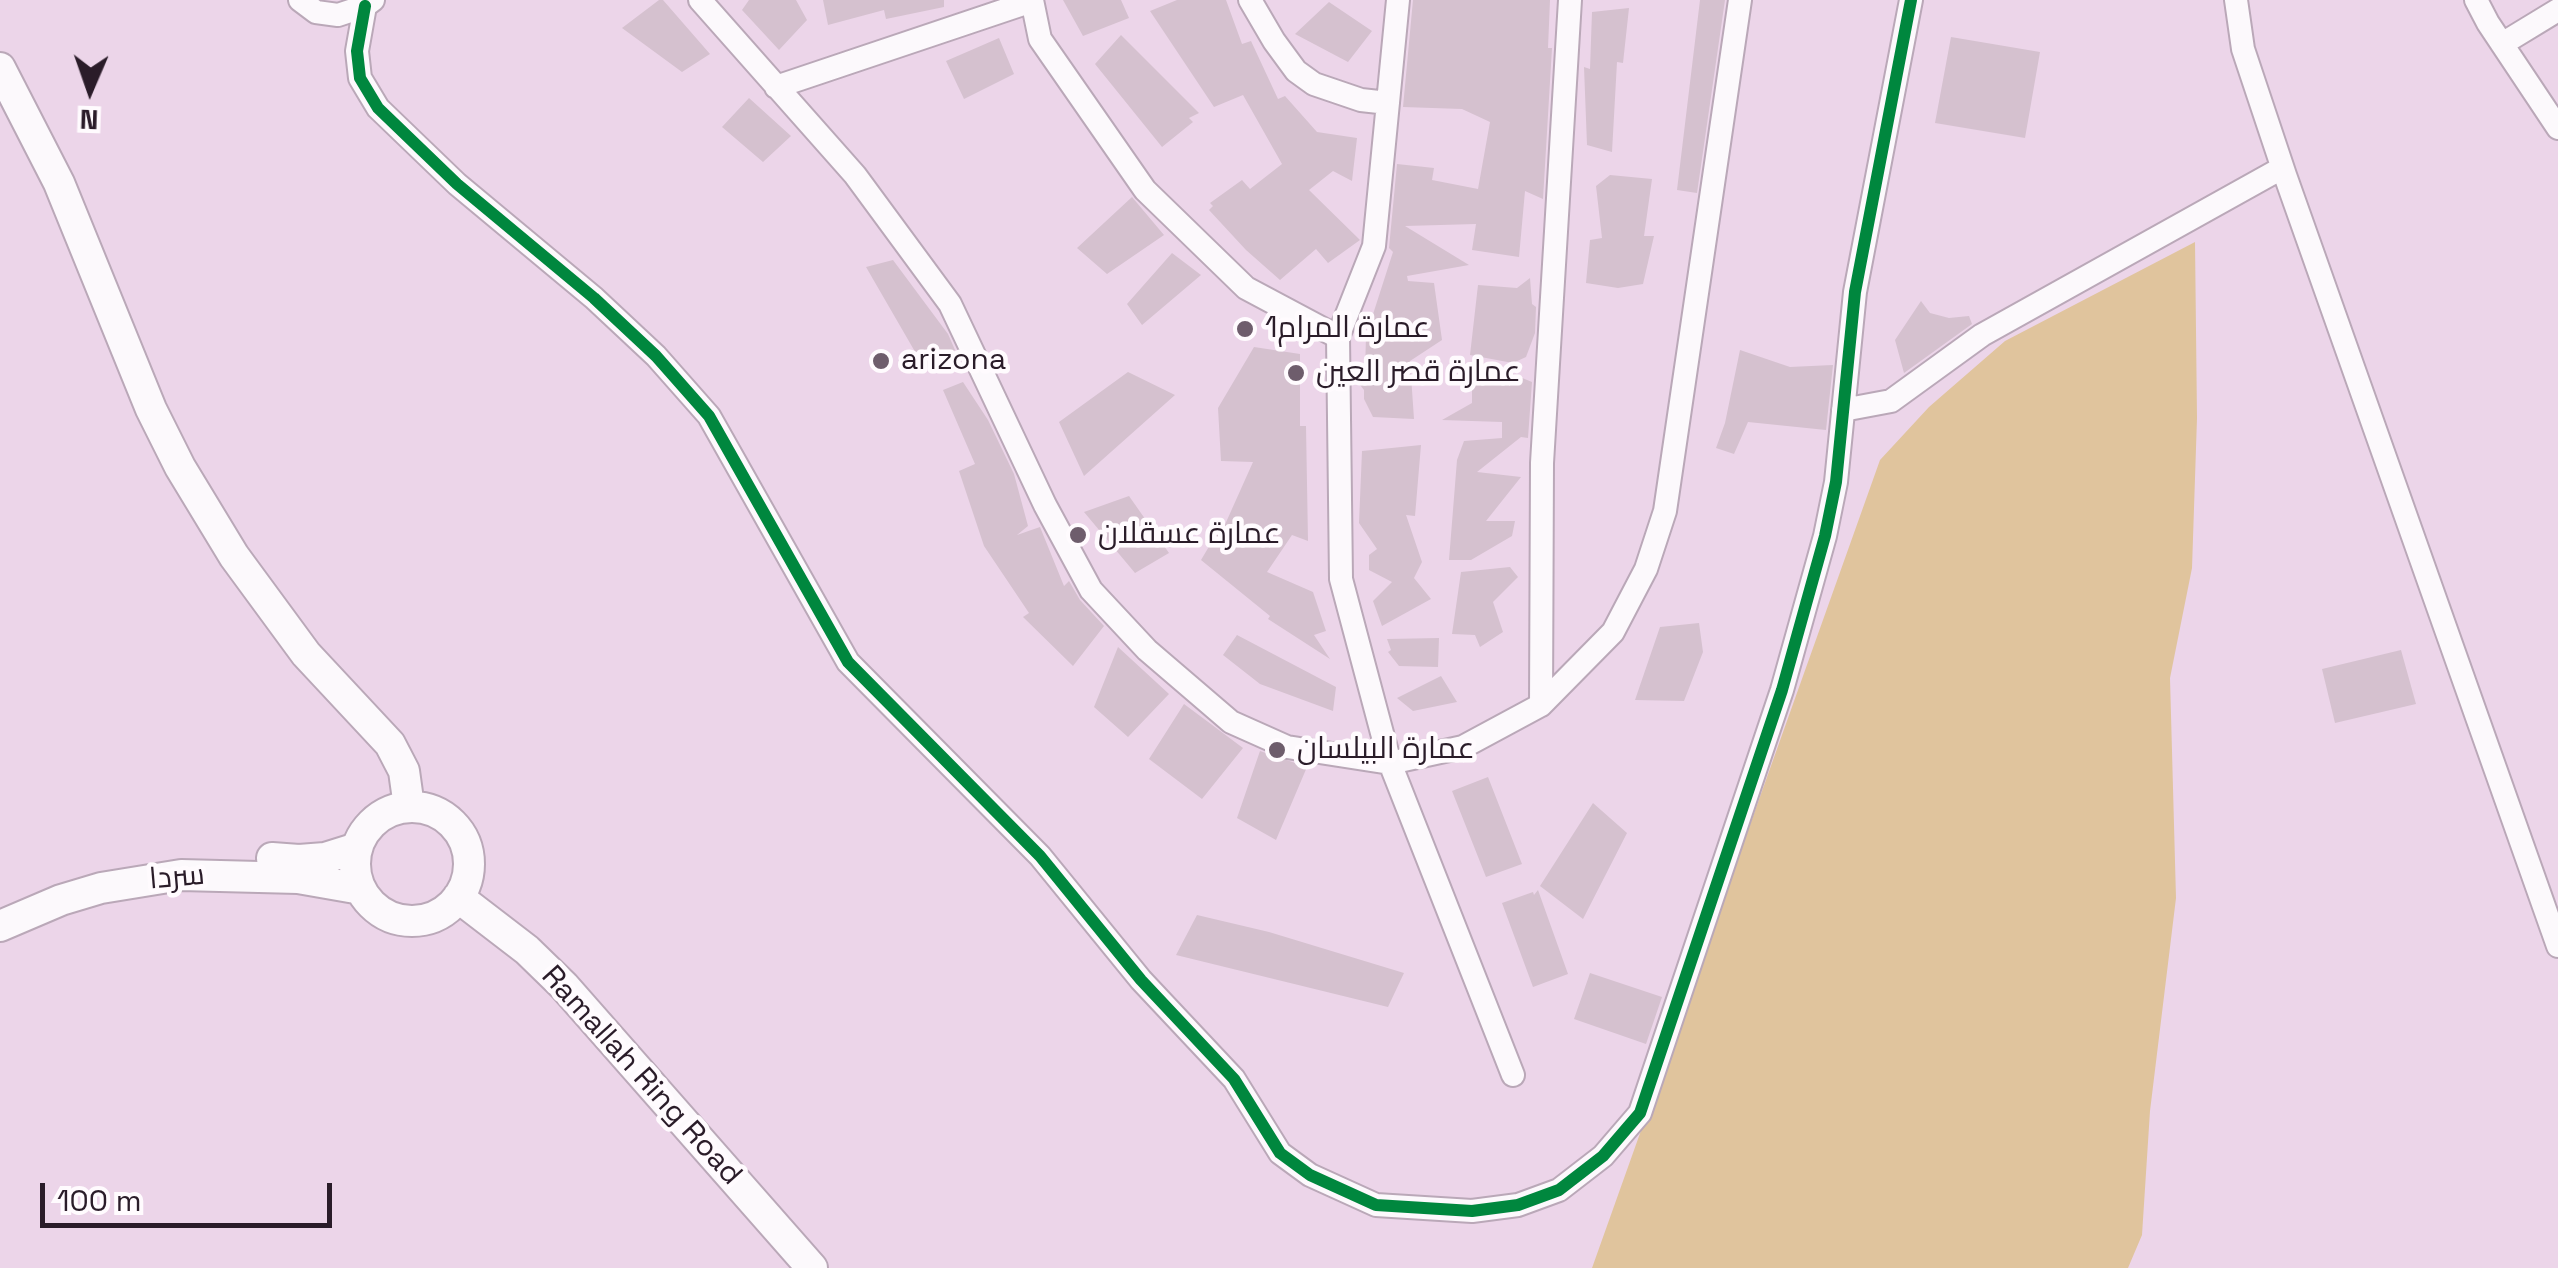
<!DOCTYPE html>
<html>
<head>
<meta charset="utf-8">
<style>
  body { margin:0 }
  #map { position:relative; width:2558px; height:1268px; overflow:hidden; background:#ecd5e9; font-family:"Space Grotesk",sans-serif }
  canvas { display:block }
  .north { position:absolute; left:40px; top:40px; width:100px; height:100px; -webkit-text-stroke:8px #fffbfe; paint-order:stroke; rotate:182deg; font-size:28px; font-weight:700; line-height:40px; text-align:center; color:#2a1c29 }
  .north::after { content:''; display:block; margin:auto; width:35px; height:45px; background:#2a1c29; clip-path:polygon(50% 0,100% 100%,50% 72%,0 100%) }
  .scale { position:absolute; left:40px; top:1183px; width:292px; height:45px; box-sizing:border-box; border:5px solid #2a1c29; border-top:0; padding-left:12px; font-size:30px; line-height:35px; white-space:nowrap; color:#2a1c29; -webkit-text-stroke:8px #fffbfe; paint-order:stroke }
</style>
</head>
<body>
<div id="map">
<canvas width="2558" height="1268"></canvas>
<div class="north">N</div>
<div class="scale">100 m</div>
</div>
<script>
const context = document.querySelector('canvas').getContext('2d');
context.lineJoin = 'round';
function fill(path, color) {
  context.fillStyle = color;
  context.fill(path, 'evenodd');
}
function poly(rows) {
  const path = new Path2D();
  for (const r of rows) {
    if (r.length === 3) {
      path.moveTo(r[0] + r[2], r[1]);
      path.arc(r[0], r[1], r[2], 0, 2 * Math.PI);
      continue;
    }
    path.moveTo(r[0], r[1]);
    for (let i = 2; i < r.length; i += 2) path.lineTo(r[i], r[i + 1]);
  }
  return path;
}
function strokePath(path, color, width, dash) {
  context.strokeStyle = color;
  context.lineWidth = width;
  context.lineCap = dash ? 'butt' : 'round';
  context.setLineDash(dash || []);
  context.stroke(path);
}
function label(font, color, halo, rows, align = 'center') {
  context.font = font + ' "Space Grotesk",Cairo,sans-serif';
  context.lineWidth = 9;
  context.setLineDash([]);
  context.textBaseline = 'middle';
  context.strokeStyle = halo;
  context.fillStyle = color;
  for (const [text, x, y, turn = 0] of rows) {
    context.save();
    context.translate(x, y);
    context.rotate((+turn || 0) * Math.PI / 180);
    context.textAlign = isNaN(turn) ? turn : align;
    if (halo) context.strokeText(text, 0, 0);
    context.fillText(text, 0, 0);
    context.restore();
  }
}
const green = poly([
  [2195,242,2197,418,2192,568,2170,678,2176,898,2150,1111,2142,1235,2128,1268,1592,1268,1880,460,1929,407,2005,341]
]);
const building = poly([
  [659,0,663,0,710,54,682,72,622,28],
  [749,0,796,0,807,20,779,50,742,10],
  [823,0,944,0,944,7,886,19,884,10,828,25],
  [1063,0,1121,0,1129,18,1083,36],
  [1177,0,1226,0,1242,44,1251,41,1278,99,1285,96,1317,132,1357,138,1352,181,1333,171,1309,190,1360,240,1328,263,1316,249,1280,280,1246,250,1209,210,1213,206,1210,203,1242,180,1250,189,1282,164,1243,95,1214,107,1150,11],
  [1413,0,1550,0,1548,48,1552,48,1543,199,1525,191,1519,257,1472,250,1476,224,1405,226,1469,265,1407,276,1408,281,1434,283,1442,340,1410,361,1414,419,1373,417,1364,399,1364,390,1353,376,1365,372,1366,336,1393,252,1389,248,1397,164,1434,168,1432,180,1478,189,1490,122,1462,109,1403,107],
  [1700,0,1725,0,1697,193,1677,190],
  [1329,2,1372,31,1348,62,1295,34],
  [1629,8,1623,63,1617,62,1612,152,1587,145,1584,67,1590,69,1592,12],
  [1121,35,1199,113,1189,118,1193,122,1162,147,1095,64],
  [1951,37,2040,52,2025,138,1935,123],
  [999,38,1014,74,964,99,946,61],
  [749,98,791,136,763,162,722,127],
  [1610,175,1652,179,1644,236,1654,236,1643,284,1618,288,1586,283,1590,240,1602,238,1596,186],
  [1132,197,1164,235,1107,274,1077,248],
  [1172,253,1201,275,1142,325,1127,304],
  [893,260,948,334,955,350,925,369,866,267],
  [1530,278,1532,304,1536,307,1535,333,1526,357,1513,363,1470,355,1478,285,1517,288],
  [1921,301,1930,313,1949,318,1969,316,1972,324,1904,373,1895,340],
  [1254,347,1300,354,1300,426,1306,426,1308,541,1292,535,1267,572,1313,592,1326,631,1314,635,1330,659,1268,619,1270,616,1201,560,1220,528,1223,529,1253,462,1221,461,1218,408],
  [1740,350,1790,367,1833,365,1826,430,1748,422,1734,454,1716,448,1725,423],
  [1128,372,1175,395,1084,476,1059,422],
  [1510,373,1532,382,1528,438,1521,437,1477,472,1521,477,1486,521,1515,521,1512,536,1471,560,1449,560,1457,460,1464,441,1502,438,1502,422,1442,420,1472,403,1472,382],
  [963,382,988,420,1014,474,1028,526,1017,535,1040,527,1064,586,1069,581,1080,600,1104,626,1073,666,1023,617,1029,613,984,546,959,471,975,464,943,390],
  [1421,445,1415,516,1406,515,1422,562,1414,578,1431,599,1382,626,1373,601,1392,582,1369,570,1369,555,1377,549,1359,523,1362,451],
  [1129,496,1169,553,1135,573,1084,512],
  [1510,567,1518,577,1493,602,1503,632,1480,647,1475,635,1452,634,1461,572],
  [1699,623,1703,652,1684,701,1635,700,1660,627],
  [1237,635,1336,687,1333,711,1260,684,1223,655],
  [1439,638,1438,667,1399,666,1388,652,1391,650,1387,639],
  [1118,647,1169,694,1128,737,1094,707],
  [2401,650,2416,704,2335,723,2322,669],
  [1441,676,1457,702,1413,711,1397,698],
  [1184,704,1243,748,1202,799,1149,759],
  [1260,751,1307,767,1276,840,1237,818],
  [1488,777,1522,864,1486,877,1452,791],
  [1593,803,1627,833,1583,919,1540,886],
  [1538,890,1568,974,1533,987,1502,903,1533,892,1534,895],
  [1197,915,1269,932,1404,973,1388,1007,1176,955],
  [1590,973,1662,997,1646,1044,1574,1019]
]);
const street = poly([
  [300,0,316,12,338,15,365,6,373,0],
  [700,0,855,175,950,304,1045,505,1091,590,1147,650,1231,722,1287,747,1390,763,1463,747,1541,705,1542,463,1570,0],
  [1032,0,1040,39,1145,190,1246,288,1338,337],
  [1250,0,1274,41,1296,71,1314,84,1361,100,1388,103],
  [1398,0,1374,246,1338,337,1341,579,1390,763,1513,1075],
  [2236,0,2243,49,2285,175,2558,946],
  [2476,0,2488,23,2558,128],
  [365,6,357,51,360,78,378,108,457,184,594,298,656,356,709,416,848,662,1040,856,1141,980,1234,1079,1280,1153,1310,1175,1376,1205,1472,1211,1518,1205,1559,1190,1603,1156,1640,1113,1782,690,1825,536,1836,482,1855,292,1911,0],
  [2502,44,2558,10],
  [776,87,1032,1],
  [1843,410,1891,401,1982,335,2282,168],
  [1541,705,1613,632,1646,569,1665,511,1740,0]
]);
const secondary = poly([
  [0,68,59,183,151,409,180,467,234,556,306,654,390,744,404,771,409,807],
  [412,864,57],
  [272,858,299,860,325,858,357,848],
  [458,897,527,950,564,986,812,1268],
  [0,926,61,900,101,888,181,875,298,878,361,889]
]);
const cycleway = poly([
  [365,6,357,51,360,78,378,108,457,184,594,298,656,356,709,416,848,662,1040,856,1141,980,1234,1079,1280,1153,1310,1175,1376,1205,1472,1211,1518,1205,1559,1190,1603,1156,1640,1113,1782,690,1825,536,1836,482,1855,292,1911,0]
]);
const markers = [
  [1245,329,10,"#6e5d6c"],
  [881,361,10,"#6e5d6c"],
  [1296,373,10,"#6e5d6c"],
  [1078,535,10,"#6e5d6c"],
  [1277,750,10,"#6e5d6c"]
];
const poiNames = [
  ["عمارة المرام1",1265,329],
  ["arizona",901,361],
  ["عمارة قصر العين",1316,373],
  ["عمارة عسقلان",1098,535],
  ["عمارة البيلسان",1297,750]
];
const streetNames = [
  ["سردا",177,878,-5],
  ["Ramallah Ring Road",641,1076,48]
];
fill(green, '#e0c49d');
fill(building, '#d5c1cf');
strokePath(street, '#baa8b8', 26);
strokePath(secondary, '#baa8b8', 34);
strokePath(street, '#fcf9fc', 22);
strokePath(secondary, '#fcf9fc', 30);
strokePath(cycleway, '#00873e', 12);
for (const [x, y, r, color] of markers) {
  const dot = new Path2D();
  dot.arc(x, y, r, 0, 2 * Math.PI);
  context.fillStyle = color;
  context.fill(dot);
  strokePath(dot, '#fffbfe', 4);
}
label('30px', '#2a1c29', '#fffbfe', poiNames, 'left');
label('30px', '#2a1c29', '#fffbfe', streetNames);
</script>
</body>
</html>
